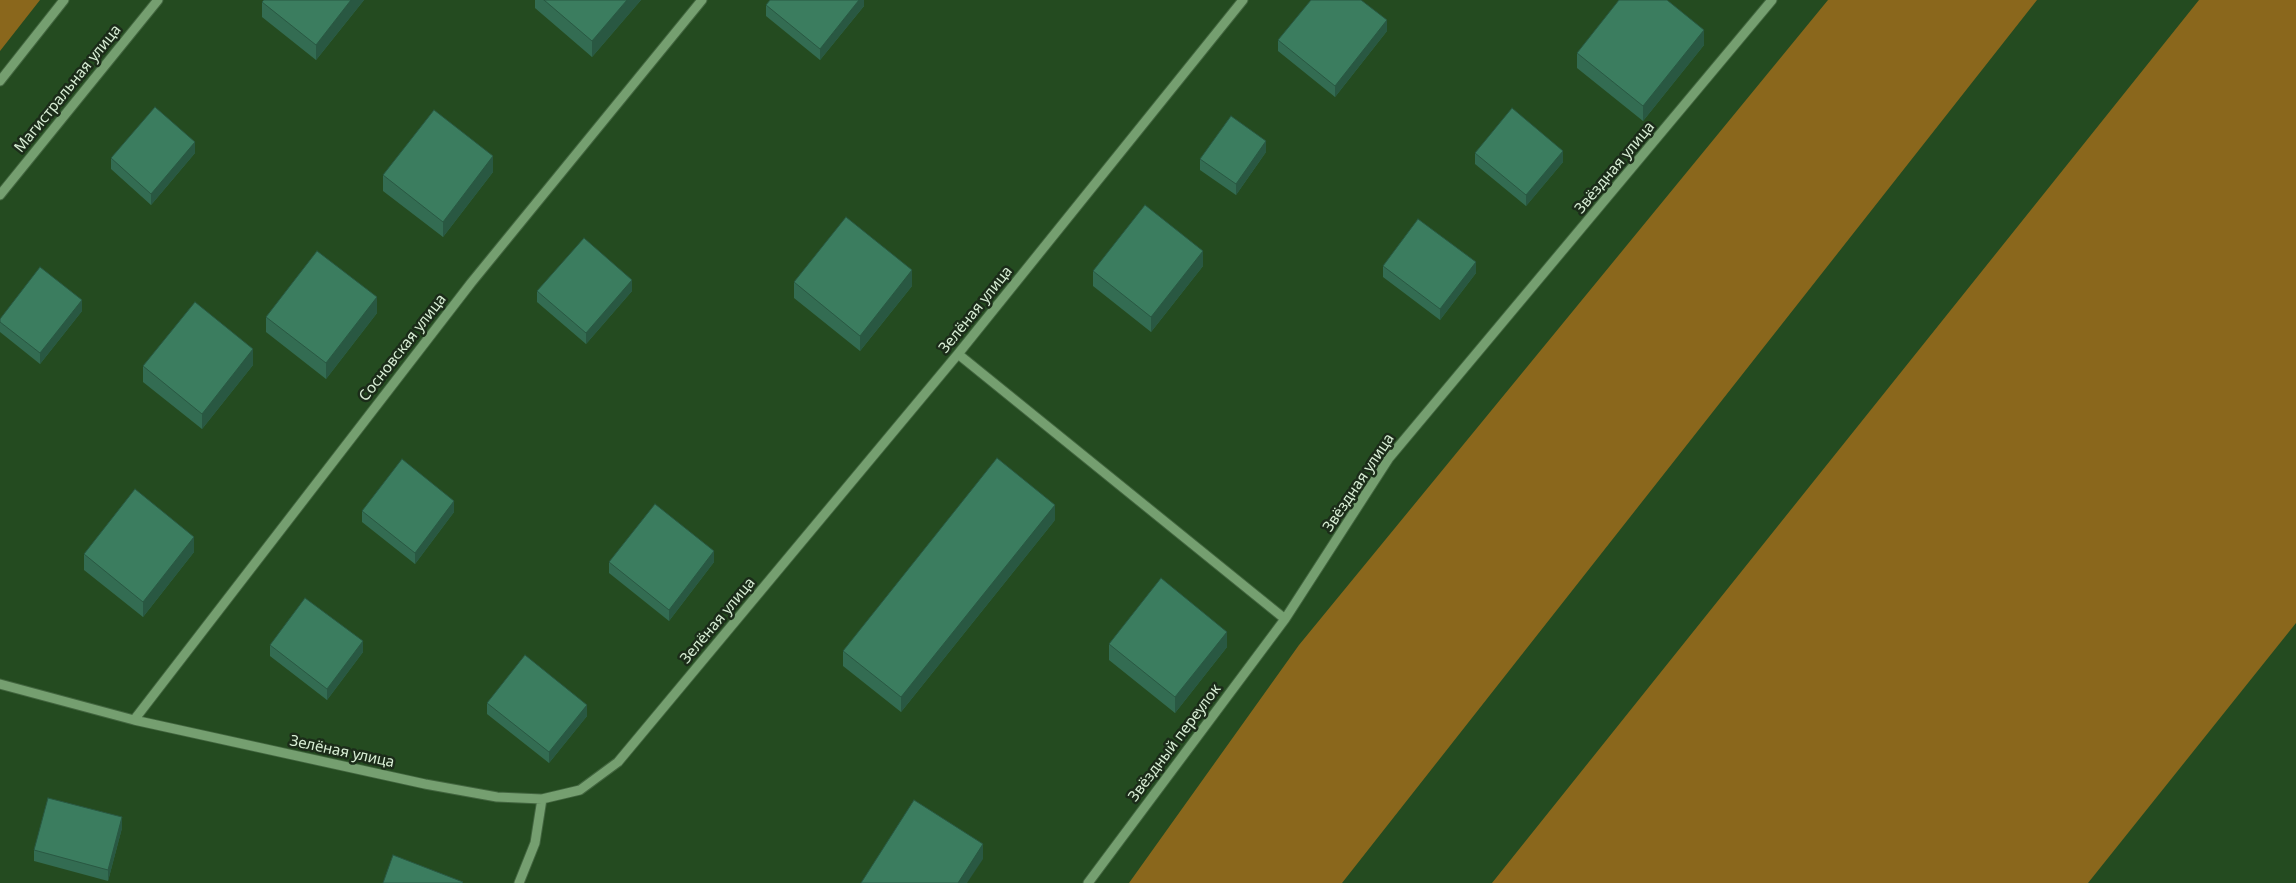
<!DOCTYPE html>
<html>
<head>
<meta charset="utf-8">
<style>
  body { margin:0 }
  canvas { display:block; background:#244b20 }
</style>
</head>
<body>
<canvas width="2296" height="883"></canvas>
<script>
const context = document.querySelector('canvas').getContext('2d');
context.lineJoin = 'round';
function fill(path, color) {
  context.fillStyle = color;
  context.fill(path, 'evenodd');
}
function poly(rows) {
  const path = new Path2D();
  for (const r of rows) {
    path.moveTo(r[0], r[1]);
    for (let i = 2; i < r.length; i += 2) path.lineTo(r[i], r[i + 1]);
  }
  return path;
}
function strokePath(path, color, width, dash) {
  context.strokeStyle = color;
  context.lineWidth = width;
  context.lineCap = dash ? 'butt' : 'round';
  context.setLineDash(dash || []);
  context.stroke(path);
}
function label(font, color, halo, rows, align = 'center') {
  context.font = font + ' "Noto Sans",sans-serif';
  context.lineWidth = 5;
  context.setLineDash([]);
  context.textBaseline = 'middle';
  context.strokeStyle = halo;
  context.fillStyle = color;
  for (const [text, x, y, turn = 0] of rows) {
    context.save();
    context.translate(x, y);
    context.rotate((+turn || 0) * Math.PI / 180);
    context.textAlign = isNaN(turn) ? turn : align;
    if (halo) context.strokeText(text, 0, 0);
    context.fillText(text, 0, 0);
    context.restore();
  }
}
const forest = poly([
  [0,0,40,0,0,51],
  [1828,0,2037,0,1342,883,1129,883,1299,645],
  [2199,0,2296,0,2296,623,2088,883,1492,883]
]);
const minor = poly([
  [0,81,64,0],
  [0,195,158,0],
  [958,354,1285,619,1389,458,1772,0],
  [0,684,134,720,425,784,497,797,542,799,580,790,618,762,958,354,1243,0],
  [134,720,471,283,702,0],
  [519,883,535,843,542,799],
  [1088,883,1285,619]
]);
const wall = poly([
  [264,0,364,0,316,60,262,17,262,2],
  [535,0,641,0,592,57,535,8],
  [864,0,864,6,820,60,766,16,766,5],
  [1387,31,1335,97,1278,51,1278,40],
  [1704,45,1643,121,1577,68,1577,53],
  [1266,152,1236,195,1200,170,1200,159],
  [195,153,151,205,111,169,111,158],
  [1475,153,1563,162,1526,206,1475,164],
  [493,172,443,237,383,191,383,175],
  [1203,266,1151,332,1093,286,1093,271],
  [1383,266,1476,273,1440,320,1383,277],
  [794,282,912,286,860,351,794,298],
  [537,291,632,291,586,344,537,302],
  [82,311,40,364,0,332,0,319],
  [377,313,326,379,266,332,266,317],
  [253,365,202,429,143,382,143,366],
  [362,511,454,512,415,564,362,522],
  [1055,520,901,712,843,666,843,651],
  [194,552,143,617,84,570,84,554],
  [609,562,714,562,669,621,609,573],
  [1109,644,1227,647,1175,713,1109,660],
  [270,645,363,652,327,700,270,656],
  [487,703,587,716,549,763,487,714],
  [122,828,108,881,34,861,34,850]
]);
const shadedWall = poly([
  [351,0,364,0,316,60,316,45],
  [627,0,641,0,592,57,592,41],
  [859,0,864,0,864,6,820,60,820,49],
  [1387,20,1387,31,1335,97,1335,86],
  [1704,30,1704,45,1643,121,1643,106],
  [1266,141,1266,152,1236,195,1236,184],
  [195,142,195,153,151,205,151,194],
  [1563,151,1563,162,1526,206,1526,195],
  [493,156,493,172,443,237,443,222],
  [1203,251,1203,266,1151,332,1151,317],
  [1476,262,1476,273,1440,320,1440,309],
  [912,270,912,286,860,351,860,336],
  [632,280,632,291,586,344,586,333],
  [377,297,377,313,326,379,326,363],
  [82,300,82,311,40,364,40,353],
  [253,349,253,365,202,429,202,414],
  [454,501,454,512,415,564,415,553],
  [1055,505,1055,520,901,712,901,697],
  [194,537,194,552,143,617,143,602],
  [714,551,714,562,669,621,669,610],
  [1227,632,1227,647,1175,713,1175,697],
  [363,641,363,652,327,700,327,689],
  [587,705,587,716,549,763,549,752],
  [122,817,122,828,108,881,108,870],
  [983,844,983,859,967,883,958,883]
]);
const building = poly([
  [264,0,351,0,316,45,262,2,264,0],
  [544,0,627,0,592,41,544,0],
  [770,0,859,0,820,49,766,5,770,0],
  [1311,0,1361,0,1387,20,1335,86,1278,40,1311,0],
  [1619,0,1667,0,1704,30,1643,106,1577,53,1619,0],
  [155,107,195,142,151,194,111,158,155,107],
  [1512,108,1563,151,1526,195,1475,153,1512,108],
  [434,110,493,156,443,222,383,175,434,110],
  [1231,116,1266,141,1236,184,1200,159,1231,116],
  [1145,205,1203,251,1151,317,1093,271,1145,205],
  [846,217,912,270,860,336,794,282,846,217],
  [1418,219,1476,262,1440,309,1383,266,1418,219],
  [584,238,632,280,586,333,537,291,584,238],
  [317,251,377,297,326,363,266,317,317,251],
  [40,267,82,300,40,353,0,322,0,319,40,267],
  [195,302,253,349,202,414,143,366,195,302],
  [997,458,1055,505,901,697,843,651,997,458],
  [402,459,454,501,415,553,362,511,402,459],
  [135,489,194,537,143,602,84,554,135,489],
  [655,504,714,551,669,610,609,562,655,504],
  [1161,578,1227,632,1175,697,1109,644,1161,578],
  [305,598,363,641,327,689,270,645,305,598],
  [525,655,587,705,549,752,487,703,525,655],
  [48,798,122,817,108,870,34,850,48,798],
  [914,800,983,844,958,883,861,883,914,800],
  [393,855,463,882,462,883,383,883,393,855]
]);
const streetNames = [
  ["Магистральная улица",68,89,-51],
  ["Звёздная улица",1615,168,-50],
  ["Зелёная улица",976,310,-51],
  ["Сосновская улица",403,348,-52],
  ["Звёздная улица",1359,483,-56],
  ["Зелёная улица",718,621,-50],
  ["Звёздный переулок",1175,743,-53],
  ["Зелёная улица",342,752,12]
];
fill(forest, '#8a671c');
strokePath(minor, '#42653f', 11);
strokePath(minor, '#759f70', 9);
fill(wall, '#336c52');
fill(shadedWall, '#295842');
fill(building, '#3b7d5f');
strokePath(building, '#295842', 1);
label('15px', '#d7edd4', '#1b2c19', streetNames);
</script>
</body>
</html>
